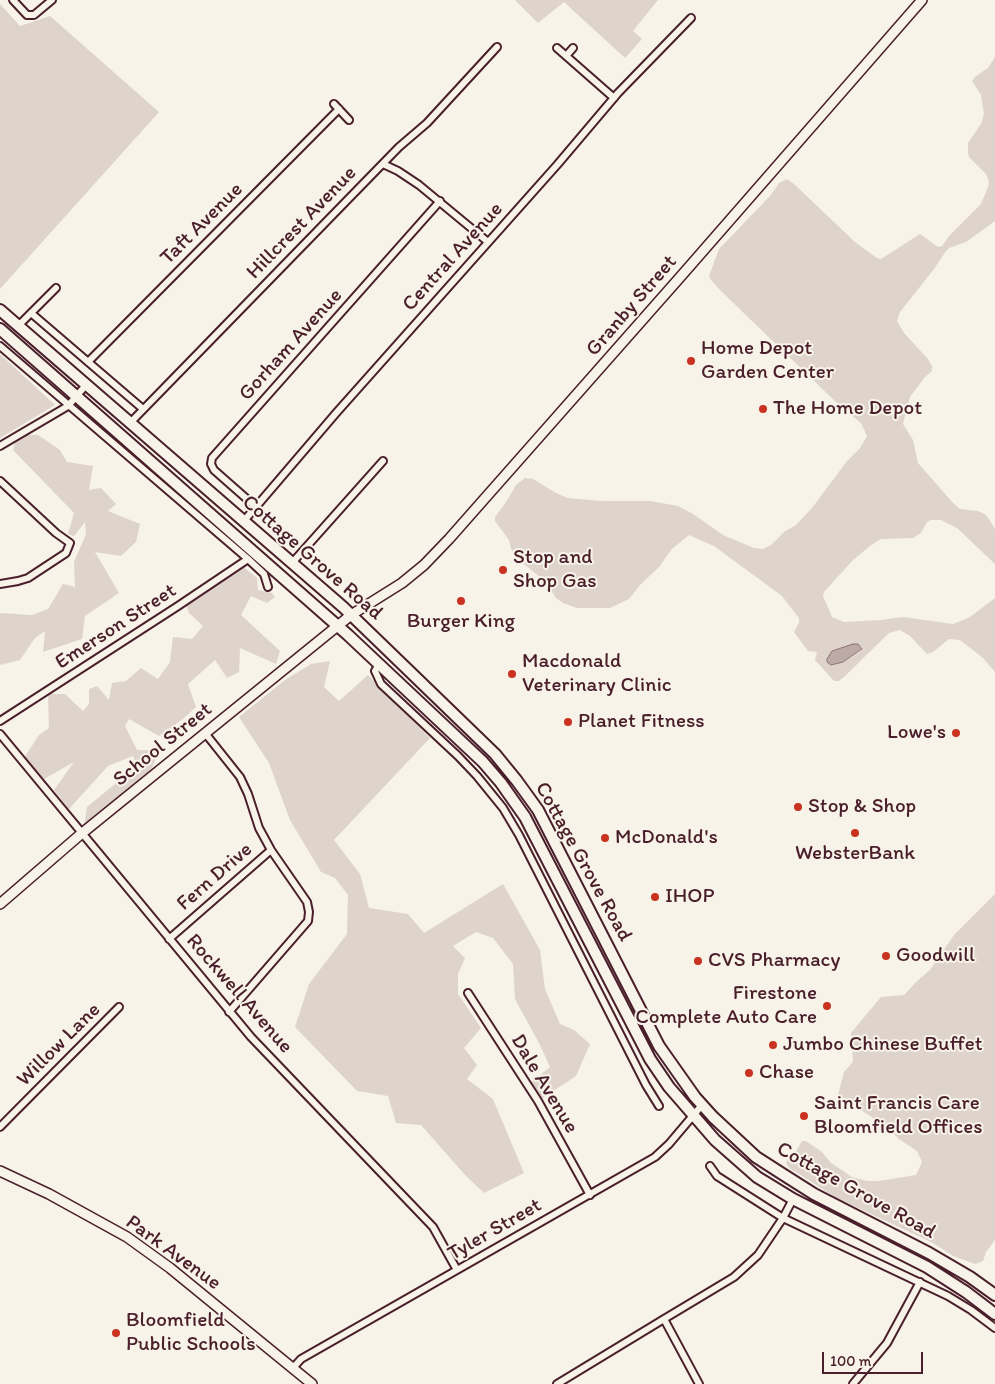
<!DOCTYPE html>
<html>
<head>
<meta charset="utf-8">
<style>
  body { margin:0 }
  #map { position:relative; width:995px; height:1384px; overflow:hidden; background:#f7f3e8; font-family:Itim,sans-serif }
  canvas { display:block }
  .scale { position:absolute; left:822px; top:1352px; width:101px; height:22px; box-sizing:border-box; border:2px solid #4a1f2b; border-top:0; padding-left:6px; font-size:15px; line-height:18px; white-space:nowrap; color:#4a1f2b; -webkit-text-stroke:4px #f7f3e8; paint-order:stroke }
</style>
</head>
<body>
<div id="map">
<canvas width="995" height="1384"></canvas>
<div class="scale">100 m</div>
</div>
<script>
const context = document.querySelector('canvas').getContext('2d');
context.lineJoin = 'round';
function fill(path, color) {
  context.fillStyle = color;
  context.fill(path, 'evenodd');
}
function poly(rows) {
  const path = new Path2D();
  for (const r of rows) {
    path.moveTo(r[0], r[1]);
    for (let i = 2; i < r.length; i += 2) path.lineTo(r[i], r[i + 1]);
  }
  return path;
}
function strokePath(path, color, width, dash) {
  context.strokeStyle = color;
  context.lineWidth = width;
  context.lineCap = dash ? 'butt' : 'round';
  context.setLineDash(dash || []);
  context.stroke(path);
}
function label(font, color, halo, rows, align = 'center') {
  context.font = font + ' Itim,sans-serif';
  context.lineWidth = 4;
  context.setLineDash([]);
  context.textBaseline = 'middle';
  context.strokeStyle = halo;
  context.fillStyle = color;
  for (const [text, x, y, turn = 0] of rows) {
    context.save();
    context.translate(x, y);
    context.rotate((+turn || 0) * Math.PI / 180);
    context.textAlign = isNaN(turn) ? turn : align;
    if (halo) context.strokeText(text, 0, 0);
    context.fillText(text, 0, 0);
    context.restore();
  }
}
const green = poly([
  [515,0,658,0,633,31,642,39,625,58,564,2,538,23],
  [0,4,20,26,50,16,159,112,0,289],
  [995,57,995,221,966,242,949,248,946,251,934,269,900,312,897,321,904,333,928,359,932,366,932,371,925,377,910,397,903,424,913,440,918,463,953,503,960,509,978,511,986,515,991,522,995,529,995,564,957,528,941,520,931,520,927,522,921,533,913,538,881,539,870,546,853,560,824,592,823,596,832,617,844,622,881,620,903,617,953,624,970,617,995,598,995,672,983,658,960,640,949,639,933,652,927,654,910,636,900,630,889,633,843,678,839,681,834,681,815,660,817,652,808,651,797,636,794,632,799,623,799,618,782,596,714,546,689,535,672,549,659,567,640,585,629,599,610,608,577,608,563,603,556,598,546,582,524,564,511,549,509,540,495,521,495,517,506,502,516,485,525,478,533,479,556,493,568,498,602,501,650,501,678,506,693,514,723,535,754,548,763,549,771,545,784,532,796,525,812,508,847,461,860,448,867,436,861,423,839,405,721,291,711,280,709,276,719,249,771,195,779,183,787,179,794,184,855,242,877,258,881,259,920,234,938,247,942,246,950,235,981,204,988,187,989,182,986,174,969,157,968,153,968,143,981,124,984,114,981,95,972,81,976,76,988,68],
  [853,644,862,647,861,651,847,660],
  [0,354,55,405,0,438],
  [17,435,38,435,60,450,67,462,93,466,89,490,101,488,116,504,108,511,140,524,136,542,121,556,95,552,119,593,85,616,82,639,43,652,45,631,35,638,20,660,0,665,0,613,32,615,48,609,63,584,75,587,74,562,86,534,85,522,74,536,68,534,74,513,13,450],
  [240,564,257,578,258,590,272,593,275,597,267,603,251,596,241,615,280,651,276,664,240,648,239,672,227,678,215,660,188,684,196,707,183,719,159,736,129,719,125,726,137,750,159,751,147,780,84,827,87,807,137,766,133,756,108,766,69,809,54,790,74,762,39,782,22,761,39,735,49,728,48,694,65,694,83,711,89,704,89,689,97,686,109,700,112,683,126,681,141,668,158,679,170,662,173,637,192,639,203,626,189,613,185,602],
  [330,661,324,687,339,701,368,675,430,738,334,840,360,874,369,908,408,914,424,933,503,884,540,950,545,989,560,1024,574,1030,590,1044,576,1076,538,1101,528,1085,550,1067,539,1043,515,999,513,964,493,938,476,932,453,946,465,958,458,974,458,994,481,1028,464,1048,477,1065,467,1079,493,1099,524,1173,484,1193,465,1175,421,1125,396,1123,388,1096,357,1091,295,1027,309,984,347,934,348,895,335,878,321,872,290,820,269,763,239,717,285,680,311,664],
  [995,894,995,1240,986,1252,983,1261,975,1264,953,1256,933,1243,835,1197,796,1172,790,1169,786,1163,790,1155,796,1151,802,1141,806,1141,822,1152,831,1163,852,1177,867,1181,879,1181,916,1175,922,1162,917,1151,899,1139,887,1127,838,1095,844,1072,853,1062,851,1033,881,997,904,995,907,992,916,982,930,970,954,935]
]);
const water = poly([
  [853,644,858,644,862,649,843,662,831,665,827,662,827,659,832,651,853,644]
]);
const minor = poly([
  [13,0,27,15,34,15,52,0],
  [557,48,614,98],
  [566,56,573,48],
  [334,104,349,120],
  [383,164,398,171,419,185,488,242],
  [31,313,143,409],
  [18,326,56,288],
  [0,346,248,559,264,574,268,587],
  [88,362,339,109],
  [130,423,399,147,427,123,497,47],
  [0,446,68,406,86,385],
  [0,481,56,533,70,543,66,553,28,578,18,581,0,584],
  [256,507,214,470,211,464,212,458,440,201],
  [243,522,337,412,557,165,618,93,691,18],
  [292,563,383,461],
  [379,664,375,671,381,684,458,756,477,776,503,808,519,835,646,1085,659,1106],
  [0,721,178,606,248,559],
  [205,733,240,777,248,794,259,828,271,850,307,902,309,912,308,921,229,1012],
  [0,734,251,1037,433,1227,457,1270],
  [169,939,271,850],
  [468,993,538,1101,590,1195],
  [0,1127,119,1007],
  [710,1166,717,1176,783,1218,948,1296,971,1310,995,1328],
  [664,1319,734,1277,758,1255,783,1218,793,1199],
  [293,1368,301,1359,655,1157,669,1144,702,1105],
  [557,1384,664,1319,699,1384],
  [853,1384,887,1343,920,1282]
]);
const secondary = poly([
  [0,904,81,834,351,615,402,583,424,565,449,539,682,275,922,0],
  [0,1171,49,1194,127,1237,170,1268,312,1384]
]);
const primary = poly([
  [0,310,343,607,495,754,517,781,538,810,659,1046,695,1097,713,1117,756,1157,784,1175,814,1194,929,1253,970,1277,995,1295],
  [0,329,348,635,483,762,501,783,525,817,650,1059,669,1087,715,1140,757,1177,793,1199,927,1267,966,1292,995,1314]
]);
const markers = [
  [691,361,5,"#c8321e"],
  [763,409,5,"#c8321e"],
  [503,570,5,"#c8321e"],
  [461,601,5,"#c8321e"],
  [512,674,5,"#c8321e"],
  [568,722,5,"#c8321e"],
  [956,733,5,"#c8321e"],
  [798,807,5,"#c8321e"],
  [855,833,5,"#c8321e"],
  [605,838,5,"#c8321e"],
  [655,897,5,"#c8321e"],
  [886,956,5,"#c8321e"],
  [698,961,5,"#c8321e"],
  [827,1006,5,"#c8321e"],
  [773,1045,5,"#c8321e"],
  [749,1073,5,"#c8321e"],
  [804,1116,5,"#c8321e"],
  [116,1333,5,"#c8321e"]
];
const streetNames = [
  ["Hillcrest Avenue",302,223,-46],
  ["Taft Avenue",202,224,-45],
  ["Central Avenue",453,257,-48],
  ["Granby Street",632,306,-49],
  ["Gorham Avenue",291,345,-48],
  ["Cottage Grove Road",312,558,41],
  ["Emerson Street",116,627,-33],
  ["School Street",163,745,-39],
  ["Cottage Grove Road",583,862,61],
  ["Fern Drive",215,877,-41],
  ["Rockwell Avenue",239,994,49],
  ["Willow Lane",59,1045,-45],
  ["Dale Avenue",544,1084,59],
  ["Cottage Grove Road",856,1191,29],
  ["Tyler Street",495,1230,-30],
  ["Park Avenue",173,1253,36]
];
const poiNames = [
  ["Home Depot",701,349],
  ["Garden Center",701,373],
  ["The Home Depot",773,409],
  ["Stop and",513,558],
  ["Shop Gas",513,582],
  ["Burger King",461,622,"center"],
  ["Macdonald",522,662],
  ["Veterinary Clinic",522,686],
  ["Planet Fitness",578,722],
  ["Lowe's",946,733,"right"],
  ["Stop & Shop",808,807],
  ["McDonald's",615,838],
  ["WebsterBank",855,854,"center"],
  ["IHOP",665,897],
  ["Goodwill",896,956],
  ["CVS Pharmacy",708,961],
  ["Firestone",817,994,"right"],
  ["Complete Auto Care",817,1018,"right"],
  ["Jumbo Chinese Buffet",783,1045],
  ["Chase",759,1073],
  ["Saint Francis Care",814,1104],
  ["Bloomfield Offices",814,1128],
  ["Bloomfield",126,1321],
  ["Public Schools",126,1345]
];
fill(green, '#ded4cc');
fill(water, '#bcaaa7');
strokePath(water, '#8e7275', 1);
strokePath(minor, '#4a1f2b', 10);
strokePath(secondary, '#4a1f2b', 12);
strokePath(primary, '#4a1f2b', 14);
strokePath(minor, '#f7f3e8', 6);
strokePath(secondary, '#f7f3e8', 9);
strokePath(primary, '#f7f3e8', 10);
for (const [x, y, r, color] of markers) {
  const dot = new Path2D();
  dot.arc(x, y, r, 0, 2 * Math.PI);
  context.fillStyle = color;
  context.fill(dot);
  strokePath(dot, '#f7f3e8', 2);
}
label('21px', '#4a1f2b', '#f7f3e8', streetNames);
label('21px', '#4a1f2b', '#f7f3e8', poiNames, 'left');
</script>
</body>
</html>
